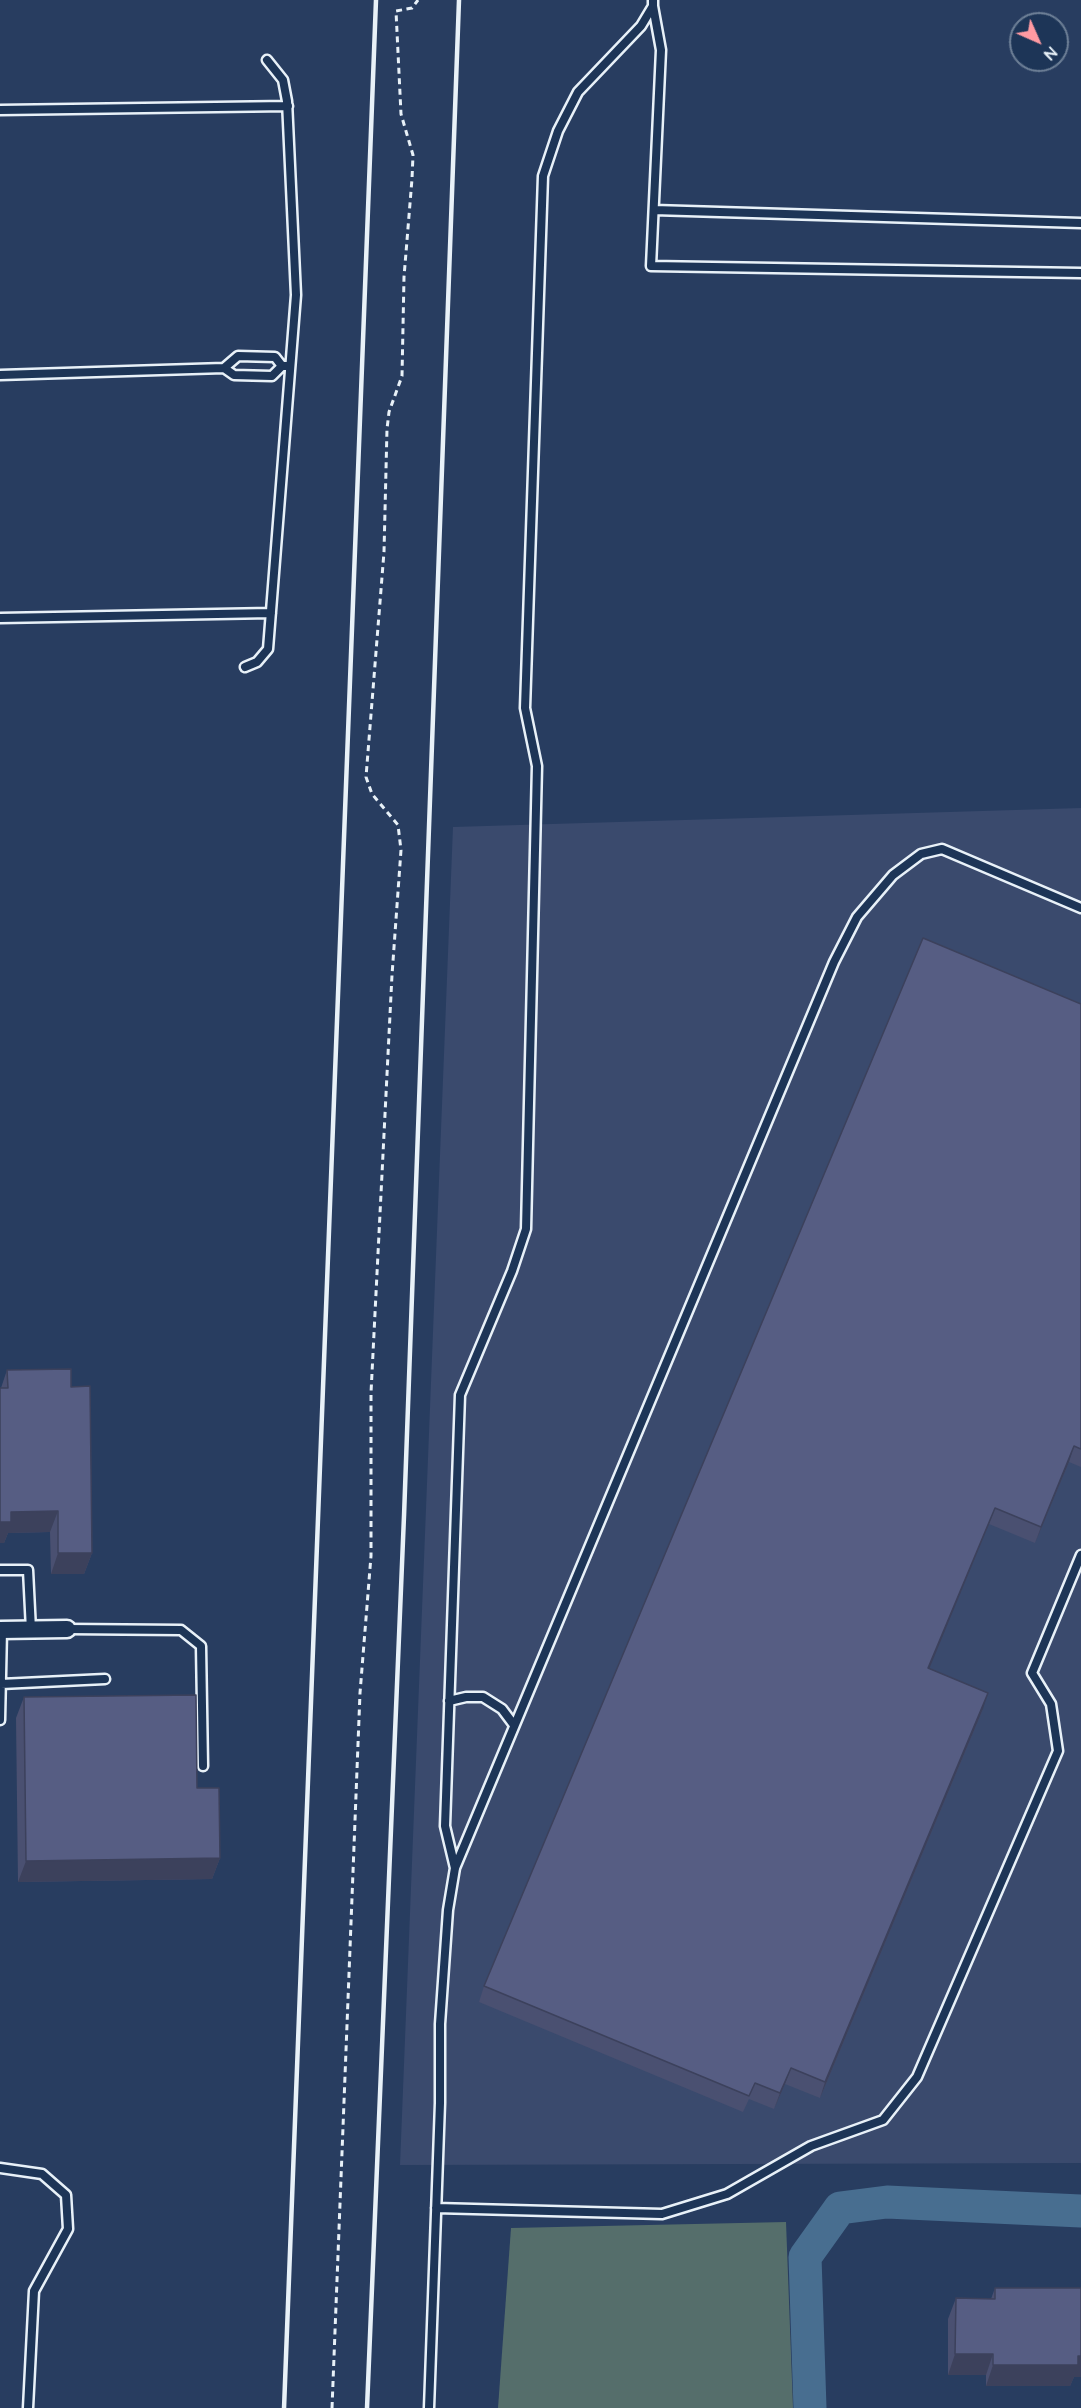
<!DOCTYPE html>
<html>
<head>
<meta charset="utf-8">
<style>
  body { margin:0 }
  #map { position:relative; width:1081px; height:2408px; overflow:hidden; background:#283d60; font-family:"Architects Daughter",sans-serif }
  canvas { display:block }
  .north { position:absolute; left:1009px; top:12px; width:60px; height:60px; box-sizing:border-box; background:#1d3557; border:2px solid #6e8097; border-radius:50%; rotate:135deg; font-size:16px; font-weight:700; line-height:24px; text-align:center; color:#e8f1f8 }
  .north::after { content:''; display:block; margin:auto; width:21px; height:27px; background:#ff9aa2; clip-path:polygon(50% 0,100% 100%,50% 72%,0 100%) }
</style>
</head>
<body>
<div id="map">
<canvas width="1081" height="2408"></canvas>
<div class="north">N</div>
</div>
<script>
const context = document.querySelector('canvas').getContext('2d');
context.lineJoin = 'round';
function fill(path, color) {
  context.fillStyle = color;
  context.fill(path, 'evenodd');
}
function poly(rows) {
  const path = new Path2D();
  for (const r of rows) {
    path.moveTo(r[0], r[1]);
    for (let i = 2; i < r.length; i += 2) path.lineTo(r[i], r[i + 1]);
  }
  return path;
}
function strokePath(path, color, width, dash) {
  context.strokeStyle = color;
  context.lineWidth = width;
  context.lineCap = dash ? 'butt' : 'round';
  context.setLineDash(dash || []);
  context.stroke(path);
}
const built = poly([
  [1081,808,1081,2163,400,2165,453,827]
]);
const green = poly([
  [786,2222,793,2408,498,2408,511,2228]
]);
const river = poly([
  [810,2408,805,2257,840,2208,887,2202,1081,2211]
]);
const path = poly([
  [332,2408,360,1693,371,1556,371,1393,392,975,401,850,398,825,372,794,366,777,384,552,387,429,389,412,402,376,404,277,412,179,413,155,401,114,396,11,412,8,418,0]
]);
const lane = poly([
  [653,6,661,50,651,266,1081,273],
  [0,110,288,106],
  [654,210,1081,223],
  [224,368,238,356,275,357,282,366],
  [0,375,224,368,234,375,272,376,282,366,290,366],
  [0,618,271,613],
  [245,667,257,662,268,649,296,295,287,101,283,80,267,60],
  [0,1570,28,1570,31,1630],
  [67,1629,181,1630,201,1646,203,1766],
  [1,1684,105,1679],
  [449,1701,466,1697,483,1697,502,1709,514,1725],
  [0,1720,2,1630],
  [455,1868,445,1826,460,1395,512,1271,526,1229,537,766,525,708,543,176,558,131,578,92,641,26,653,6,653,0],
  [0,2168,42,2174,66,2195,68,2229,34,2291,28,2408],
  [436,2208,662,2214,727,2194,811,2146,883,2120,917,2077,1058,1751,1051,1704,1032,1673,1081,1555],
  [429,2408,440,2103,440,2024,448,1910,455,1868,834,962,857,917,893,875,921,854,942,849,1081,908]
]);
const street = poly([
  [0,1630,67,1629]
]);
const rail = poly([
  [284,2408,376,0],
  [367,2408,404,1516,459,0]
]);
const wall = poly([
  [1081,1004,1081,1467,1069,1462,1035,1543,989,1524,929,1668,983,1709,820,2098,785,2084,774,2109,749,2099,743,2112,479,2002,484,1986],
  [7,1370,71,1387,92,1553,84,1574,51,1574,50,1532,8,1533,4,1543,1,1388],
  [24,1697,197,1788,220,1858,212,1879,18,1882,16,1718],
  [995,2288,1081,2288,1081,2377,1074,2377,1070,2386,986,2386,986,2375,948,2375,948,2319,956,2298,991,2299]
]);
const shadedWall = poly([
  [1074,1446,1069,1462,1035,1543,1041,1527],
  [995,1508,989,1524,923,1684,928,1668],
  [58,1511,50,1532,8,1533,4,1543,0,1543,0,1522,11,1512],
  [58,1553,92,1553,84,1574,51,1574],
  [988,1693,983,1709,820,2098,825,2082],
  [220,1858,212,1879,18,1882,26,1861],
  [791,2068,785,2084,774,2109,780,2093],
  [955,2354,993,2354,986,2375,948,2375],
  [1081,2356,1081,2377,1074,2377,1070,2386,986,2386,993,2365]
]);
const building = poly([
  [923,938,1081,1004,1081,1449,1074,1446,1041,1527,995,1508,928,1668,988,1693,825,2082,791,2068,780,2093,755,2083,749,2096,484,1986,923,938],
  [71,1369,71,1387,90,1386,92,1553,58,1553,58,1511,11,1512,11,1522,0,1522,0,1388,8,1388,7,1370,71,1369],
  [196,1695,197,1788,219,1788,220,1858,26,1861,24,1697,196,1695],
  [995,2288,1081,2288,1081,2356,1078,2356,1078,2365,993,2365,993,2354,955,2354,956,2298,995,2299,995,2288]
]);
fill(built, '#3a4a6d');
fill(green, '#556e6b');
strokePath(river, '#486e90', 33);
strokePath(lane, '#e8f1f8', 13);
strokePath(street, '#e8f1f8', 21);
strokePath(path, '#e8f1f8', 3, [6, 4.5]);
strokePath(lane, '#1d3557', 8);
strokePath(street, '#1d3557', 16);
strokePath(rail, '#e8f1f8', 4.5);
fill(wall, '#4a5071');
fill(shadedWall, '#3c415c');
fill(building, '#565d83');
strokePath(building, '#3c415c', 1.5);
</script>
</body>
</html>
